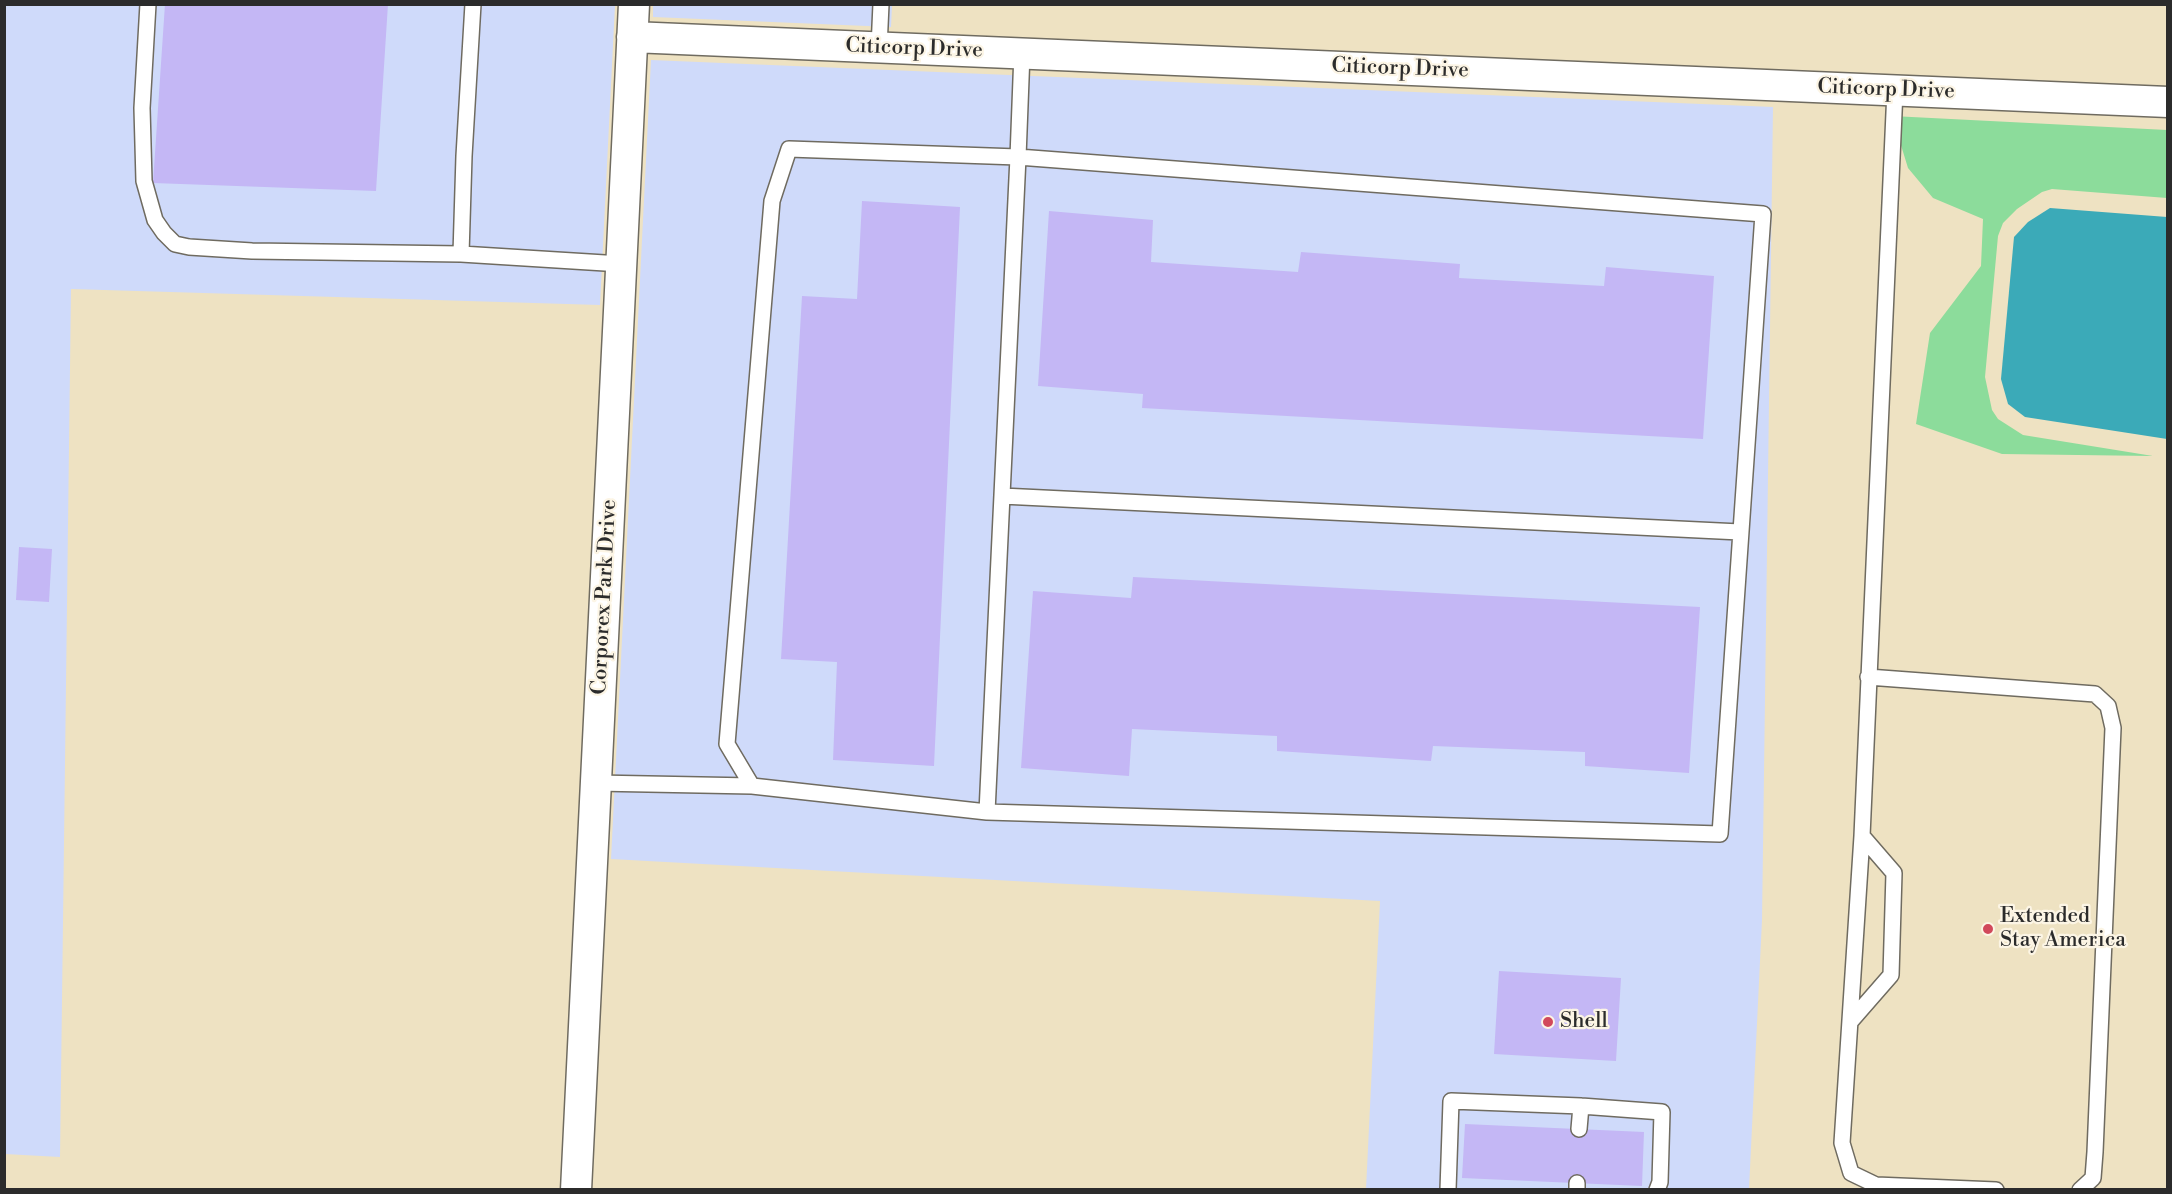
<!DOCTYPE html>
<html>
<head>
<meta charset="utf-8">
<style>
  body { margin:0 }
  #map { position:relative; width:2172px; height:1194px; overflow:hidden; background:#eee2c2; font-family:"Libre Bodoni",serif }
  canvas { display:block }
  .frame { position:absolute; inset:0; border:6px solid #2b2b2b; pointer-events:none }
</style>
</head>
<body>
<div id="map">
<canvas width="2172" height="1194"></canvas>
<div class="frame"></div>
</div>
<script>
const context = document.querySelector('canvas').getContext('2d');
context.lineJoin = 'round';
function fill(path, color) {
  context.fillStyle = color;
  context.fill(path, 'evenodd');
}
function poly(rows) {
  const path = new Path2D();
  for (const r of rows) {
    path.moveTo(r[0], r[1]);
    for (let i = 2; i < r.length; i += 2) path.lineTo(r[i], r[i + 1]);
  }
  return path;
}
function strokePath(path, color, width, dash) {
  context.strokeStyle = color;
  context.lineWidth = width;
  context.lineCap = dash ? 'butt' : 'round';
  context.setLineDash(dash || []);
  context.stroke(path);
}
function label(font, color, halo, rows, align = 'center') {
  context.font = font + ' "Libre Bodoni",serif';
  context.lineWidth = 4.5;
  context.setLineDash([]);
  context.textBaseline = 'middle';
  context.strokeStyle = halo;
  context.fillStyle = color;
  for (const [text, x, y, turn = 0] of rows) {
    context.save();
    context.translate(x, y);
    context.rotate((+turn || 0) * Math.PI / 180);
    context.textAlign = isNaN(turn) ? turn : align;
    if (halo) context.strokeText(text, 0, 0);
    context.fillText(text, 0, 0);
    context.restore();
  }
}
const built = poly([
  [5,5,615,5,600,305,71,289,60,1157,5,1154],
  [653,5,892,5,891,27,653,17],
  [651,60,1773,107,1762,920,1749,1189,1366,1189,1380,901,611,859]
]);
const green = poly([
  [1892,116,2167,130,2167,198,2052,189,2042,192,2017,209,2003,223,1998,236,1985,377,1992,410,1998,419,2023,435,2153,456,2002,454,1916,424,1930,333,1981,266,1983,219,1933,198,1908,168]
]);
const water = poly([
  [2050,208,2167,217,2167,439,2025,417,2008,404,2001,379,2014,237,2028,222]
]);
const building = poly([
  [165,4,388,4,376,191,153,183],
  [862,201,960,207,934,766,833,760,837,662,781,659,802,296,857,299],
  [1049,211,1153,220,1151,262,1298,272,1301,252,1460,264,1459,278,1604,286,1606,267,1714,276,1703,439,1142,408,1143,394,1038,386],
  [19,547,52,549,49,602,16,600],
  [1133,577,1700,607,1689,773,1585,766,1585,752,1433,746,1431,761,1277,751,1277,736,1132,729,1129,776,1021,768,1033,591,1131,598],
  [1499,971,1621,978,1616,1061,1494,1054],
  [1465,1124,1644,1132,1642,1186,1462,1178]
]);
const service = poly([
  [148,4,142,108,144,181,155,220,164,233,175,244,189,247,252,251,461,254,621,264],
  [879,48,881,4],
  [1895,90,1862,836,1842,1143,1851,1173,1876,1185,1996,1190],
  [461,254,464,156,473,4],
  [1002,496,1740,532],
  [1868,677,2095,694,2108,706,2113,728,2095,1152,2093,1178,2080,1190],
  [596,783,752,786],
  [987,812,1018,157,789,149,772,201,727,744,752,786,987,812,1720,834,1763,214,1018,157,1022,53],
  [1850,1022,1891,975,1894,873,1862,836],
  [1579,1129,1581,1106],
  [1448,1190,1451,1101,1581,1106,1662,1112,1660,1182,1657,1190],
  [1577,1190,1577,1183]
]);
const minor = poly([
  [632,37,2168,102],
  [576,1190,634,4]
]);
const markers = [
  [1988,929,6,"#d1495b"],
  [1548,1022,6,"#d1495b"]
];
const streetNames = [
  ["Citicorp Drive",914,49,2],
  ["Citicorp Drive",1400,69,2],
  ["Citicorp Drive",1886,90,2],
  ["Corporex Park Drive",605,597,-87]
];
const poiNames = [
  ["Extended",2000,917],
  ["Stay America",2000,941],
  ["Shell",1560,1022]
];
fill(built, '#cfdafa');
fill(green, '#8cdc9b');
fill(water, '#3baab8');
fill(building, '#c4b7f5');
strokePath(service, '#6f6b60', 18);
strokePath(minor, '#6f6b60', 33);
strokePath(service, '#fff', 15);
strokePath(minor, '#fff', 30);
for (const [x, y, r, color] of markers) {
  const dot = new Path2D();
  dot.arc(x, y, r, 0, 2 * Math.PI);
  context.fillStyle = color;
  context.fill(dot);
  strokePath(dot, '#fcf5e5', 2);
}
label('21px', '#2b2b2b', '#fcf5e5', streetNames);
label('21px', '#2b2b2b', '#fcf5e5', poiNames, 'left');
</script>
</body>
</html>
